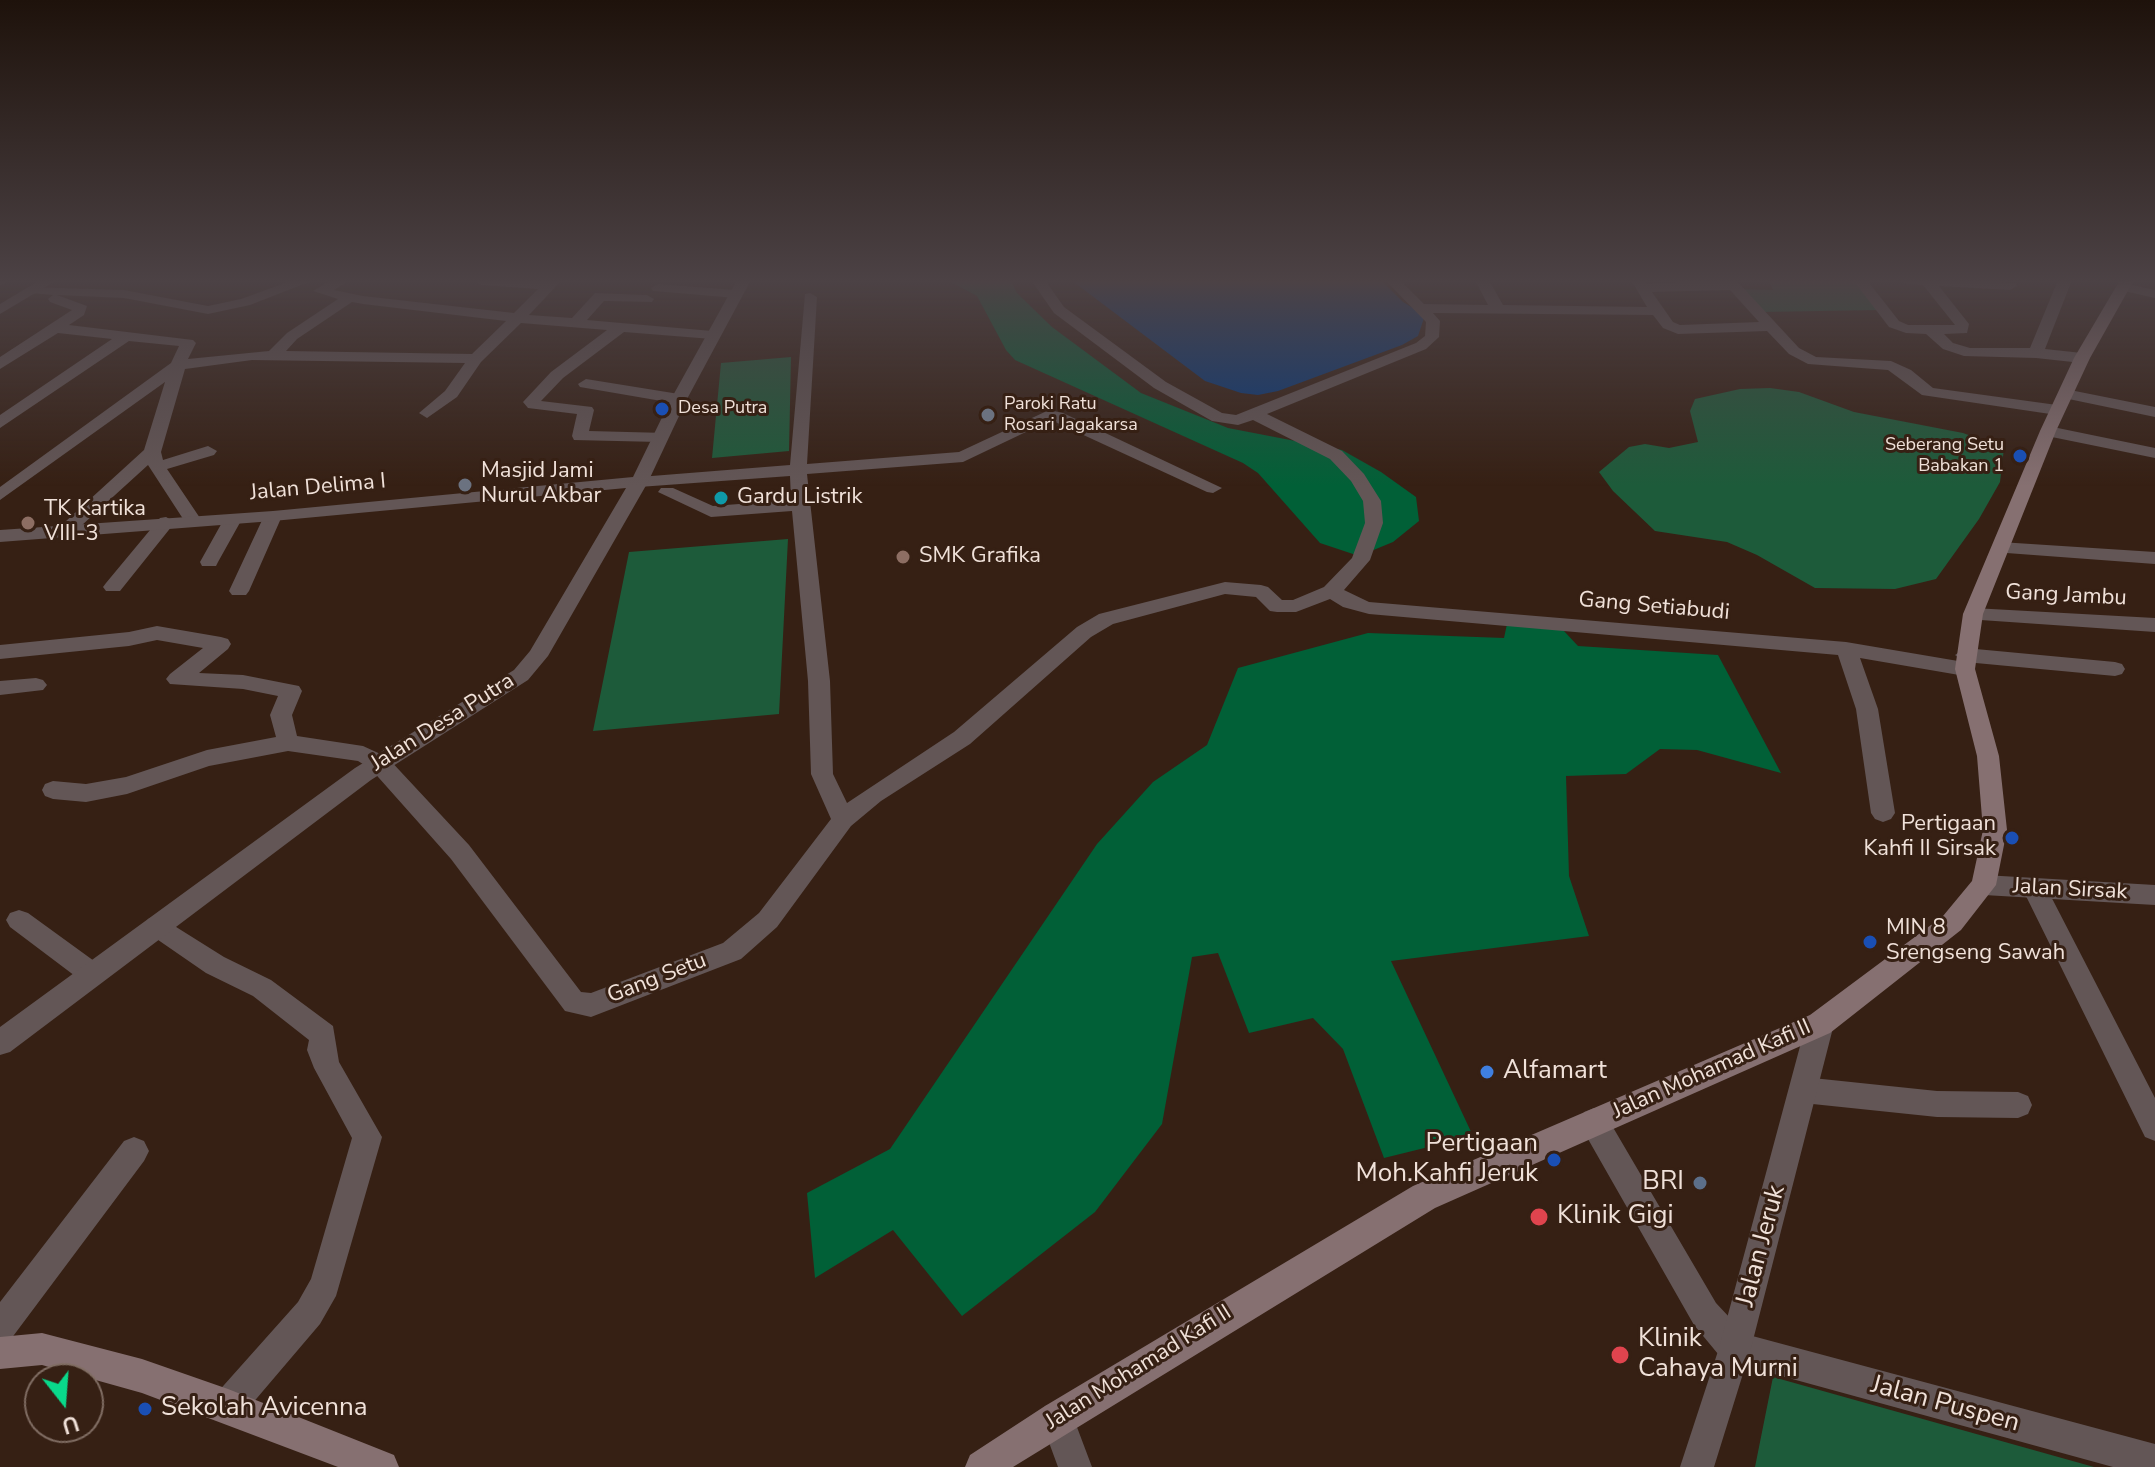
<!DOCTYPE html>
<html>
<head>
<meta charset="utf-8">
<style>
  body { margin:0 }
  #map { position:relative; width:2155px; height:1467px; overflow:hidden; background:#362014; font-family:"Nunito Sans",sans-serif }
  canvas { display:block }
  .north { position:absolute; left:24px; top:1363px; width:80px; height:80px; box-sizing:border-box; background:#362014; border:2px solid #806d63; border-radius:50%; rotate:163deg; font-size:22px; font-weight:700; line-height:32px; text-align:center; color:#f0e1d9 }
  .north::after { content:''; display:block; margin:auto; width:28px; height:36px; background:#09d98b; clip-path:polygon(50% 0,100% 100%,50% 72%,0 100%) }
</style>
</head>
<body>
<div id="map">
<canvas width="2155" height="1467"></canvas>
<div class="north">U</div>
</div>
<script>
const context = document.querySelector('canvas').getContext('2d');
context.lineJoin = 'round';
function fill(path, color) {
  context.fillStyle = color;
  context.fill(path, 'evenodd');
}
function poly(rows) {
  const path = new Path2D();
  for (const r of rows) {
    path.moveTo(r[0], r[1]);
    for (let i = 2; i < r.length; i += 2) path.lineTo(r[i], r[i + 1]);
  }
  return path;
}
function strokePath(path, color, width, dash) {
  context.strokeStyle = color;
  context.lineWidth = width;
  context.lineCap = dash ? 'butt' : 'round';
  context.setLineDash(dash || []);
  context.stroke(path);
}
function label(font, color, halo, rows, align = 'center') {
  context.font = font + ' "Nunito Sans",sans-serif';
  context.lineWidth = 6;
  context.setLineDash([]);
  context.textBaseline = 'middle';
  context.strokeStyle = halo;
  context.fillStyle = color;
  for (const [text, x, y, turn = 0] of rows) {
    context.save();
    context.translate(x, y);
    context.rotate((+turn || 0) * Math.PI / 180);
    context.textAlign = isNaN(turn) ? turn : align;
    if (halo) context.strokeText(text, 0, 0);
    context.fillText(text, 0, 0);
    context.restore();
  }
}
const green = poly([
  [1768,280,1853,280,1878,310,1762,312,1742,289,1773,290],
  [791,357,789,451,712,458,721,363],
  [1770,388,1799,392,1854,412,1963,433,2004,448,2000,482,1979,519,1936,579,1895,589,1815,588,1757,555,1727,542,1655,531,1613,491,1599,472,1629,447,1645,444,1669,448,1698,442,1690,411,1695,399,1740,389],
  [788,539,779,714,593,731,629,552],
  [1773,1377,2094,1467,1755,1467]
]);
const forest = poly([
  [947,280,1011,280,1017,293,1052,327,1141,393,1228,428,1342,450,1381,472,1416,497,1419,521,1393,542,1359,556,1320,543,1258,473,1243,463,1015,360,1006,350,977,296],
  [1507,624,1563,630,1578,646,1718,655,1781,773,1697,750,1660,749,1626,774,1566,776,1569,876,1589,936,1391,961,1473,1136,1384,1158,1343,1049,1313,1018,1249,1033,1218,953,1192,957,1162,1124,1095,1212,962,1316,893,1230,815,1278,807,1193,890,1149,1097,844,1153,782,1207,745,1238,668,1368,633,1504,638]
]);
const water = poly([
  [1071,280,1381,280,1403,302,1425,315,1418,336,1402,345,1278,391,1258,395,1241,393,1205,381]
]);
const minor = poly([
  [0,280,12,280,0,285,0,280],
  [293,280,314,280,250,305,208,314,124,298,57,295,87,306,84,315,69,325,193,340,196,343,188,359,269,351,287,333,338,299,313,291,331,280,350,280,334,290,363,296,514,313,538,289,481,285,475,280,562,280,529,315,572,318,595,293,647,295,654,299,652,302,604,301,587,320,712,331,719,335,712,339,624,332,563,378,541,401,592,407,594,410,589,431,666,433,668,437,660,442,574,440,572,436,577,414,528,408,523,402,551,372,607,330,521,323,481,362,457,397,427,418,419,413,445,391,465,363,252,360,185,369,161,452,163,460,208,446,217,451,214,455,167,469,202,521,199,525,187,525,148,465,70,536,63,538,54,532,144,450,165,382,0,500,0,487,171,363,179,346,129,341,0,428,0,415,112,339,58,333,0,369,0,357,72,310,50,302,48,299,53,295,29,293,29,287,124,290,208,306,241,299,293,280],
  [352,302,363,304,506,321,472,354,286,351,297,339,352,302],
  [1031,280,1045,280,1064,307,1166,382,1222,413,1236,415,1416,343,1425,336,1426,322,1385,280,1400,280,1424,304,1488,305,1475,280,1489,280,1503,305,1647,307,1631,280,1645,280,1647,284,1736,280,1799,348,1816,357,1891,361,1911,370,1933,388,2057,405,2065,410,2057,415,1922,395,1888,370,1808,364,1789,354,1767,331,1678,334,1663,328,1653,315,1433,313,1440,321,1439,337,1426,349,1267,414,1342,451,1364,474,1381,501,1383,523,1370,560,1344,590,1369,602,1846,642,1964,662,1955,655,1965,648,2115,662,2122,664,2125,669,2122,674,2115,676,1965,662,1975,669,1972,674,1965,676,1860,658,1878,709,1895,813,1891,819,1883,822,1875,819,1871,813,1856,709,1838,655,1369,614,1343,607,1330,599,1296,612,1277,612,1270,611,1256,597,1225,594,1113,624,1091,637,970,744,881,801,851,826,777,927,741,959,591,1017,565,1011,451,859,371,769,358,761,288,751,209,766,127,794,86,802,53,799,45,796,42,790,45,784,53,781,86,784,126,777,207,750,276,737,270,715,278,696,243,689,170,684,166,679,170,674,203,648,157,640,129,646,0,659,0,645,129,632,157,626,221,637,228,639,231,644,228,649,199,673,243,675,299,686,302,691,292,715,297,736,363,746,387,757,469,845,581,992,591,993,723,943,759,913,831,819,811,774,808,681,792,511,711,517,658,492,661,488,673,488,713,506,791,500,790,476,639,487,630,482,639,477,790,465,805,294,810,293,817,297,807,464,959,452,1049,410,1063,413,1222,488,1213,493,1207,492,1051,420,963,462,807,474,830,681,833,774,847,803,954,732,1077,627,1099,614,1225,582,1261,585,1268,587,1282,600,1293,600,1324,587,1352,558,1365,523,1363,501,1351,481,1330,459,1253,420,1238,425,1212,421,1154,388,1054,313,1031,280],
  [1730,290,1759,322,1680,325,1673,322,1652,292,1730,290],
  [1853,280,1867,280,1899,321,1908,325,1955,325,1923,285,1907,284,1900,280,2015,283,2017,286,2010,290,1939,286,1969,324,1967,333,1944,334,1953,343,1970,348,2030,348,2058,280,2072,280,2045,349,2082,353,2090,358,2082,363,2036,358,1964,356,1943,349,1926,334,1906,333,1889,327,1853,280],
  [658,284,736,290,743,294,736,298,653,291,651,288,658,284],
  [586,379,679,394,687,399,679,404,580,387,578,384,586,379],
  [2065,389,2155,407,2155,417,2059,397,2059,391,2065,389],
  [2048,426,2155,448,2155,458,2042,435,2040,431,2048,426],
  [273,511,282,516,249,591,246,595,232,595,229,591,264,516,273,511],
  [233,514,242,519,218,562,216,566,202,566,200,562,224,519,233,514],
  [166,517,175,522,172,526,120,591,106,591,103,587,106,583,160,518,166,517],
  [2000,542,2155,552,2155,564,1993,552,1991,548,2000,542],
  [1973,608,2155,618,2155,632,1966,619,1963,614,1973,608],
  [36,678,43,680,47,685,43,690,0,695,0,681,36,678],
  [2034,878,2043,881,2155,1098,2155,1141,2145,1137,2022,888,2025,881,2034,878],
  [19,910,28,913,101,966,105,974,101,982,92,985,83,982,10,927,6,920,10,913,19,910],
  [157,915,224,957,271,980,333,1026,339,1062,382,1137,336,1296,320,1324,240,1418,228,1423,216,1418,211,1406,216,1394,298,1302,311,1279,352,1138,314,1068,307,1050,309,1040,253,996,206,973,148,933,144,926,148,919,157,915],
  [1803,1077,1937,1091,2018,1092,2028,1096,2032,1105,2028,1114,2018,1118,1937,1117,1803,1103,1793,1099,1789,1090,1793,1081,1803,1077],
  [1594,1108,1604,1112,1716,1303,1745,1334,2155,1444,2155,1467,2113,1467,1723,1360,1694,1325,1584,1132,1580,1122,1584,1112,1594,1108],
  [134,1137,144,1141,149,1151,144,1161,11,1339,0,1344,0,1302,124,1141,134,1137],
  [1057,1401,1069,1406,1092,1467,1058,1467,1040,1418,1045,1406,1057,1401]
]);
const tertiary = poly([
  [40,280,57,280,0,314,0,304,40,280],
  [737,280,751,280,687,399,648,482,548,656,528,680,371,780,10,1052,0,1055,0,1027,355,768,514,670,530,651,626,488,273,521,0,542,0,530,273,511,633,477,671,399,737,280],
  [2124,283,2155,290,2155,298,2119,290,2119,284,2124,283],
  [1984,875,2155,885,2155,905,1984,895,1975,892,1972,885,1975,878,1984,875],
  [1820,1012,1830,1015,1834,1024,1751,1348,1714,1467,1680,1467,1719,1348,1806,1024,1810,1015,1820,1012]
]);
const secondary = poly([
  [2120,280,2134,280,2090,358,2056,431,1983,614,1975,669,1999,756,2007,830,1996,885,1961,930,1830,1033,1435,1208,1013,1467,965,1467,970,1455,1045,1406,1413,1186,1810,1015,1943,916,1972,881,1983,830,1977,756,1955,669,1963,614,2040,431,2074,358,2120,280],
  [42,1333,142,1359,228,1389,394,1455,399,1467,338,1467,142,1393,42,1365,0,1369,0,1337,42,1333]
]);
const markers = [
  [662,409,8,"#1a4fb4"],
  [988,415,8,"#6b7280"],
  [2020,456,8,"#1a4fb4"],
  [465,485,8,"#6b7280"],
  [721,498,8,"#0f9aa8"],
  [28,523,8,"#8d6e63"],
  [903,557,8,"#8d6e63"],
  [2012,838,8,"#1a4fb4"],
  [1870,942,8,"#1a4fb4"],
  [1487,1072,8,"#3f7fe0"],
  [1554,1160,8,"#1a4fb4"],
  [1700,1183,8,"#5c6f8a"],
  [1539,1217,10,"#e0444e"],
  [1620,1355,10,"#e0444e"],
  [145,1409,8,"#1a4fb4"]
];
const farPoinames = [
  ["Paroki Ratu",1004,405],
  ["Rosari Jagakarsa",1004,426],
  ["Desa Putra",678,409],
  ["Seberang Setu",2004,446,"right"],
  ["Babakan 1",2004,467,"right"]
];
const poiNames = [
  ["Masjid Jami",481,472],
  ["Nurul Akbar",481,497],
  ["Gardu Listrik",737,498],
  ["TK Kartika",44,510],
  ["VIII-3",44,535],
  ["SMK Grafika",919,557],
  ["Pertigaan",1996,825,"right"],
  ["Kahfi II Sirsak",1996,850,"right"],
  ["MIN 8",1886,929],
  ["Srengseng Sawah",1886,954]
];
const streetNames = [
  ["Jalan Delima I",318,488,-5],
  ["Gang Jambu",2066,596,3],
  ["Gang Setiabudi",1654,607,5],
  ["Jalan Desa Putra",443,723,-32],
  ["Jalan Sirsak",2070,890,3],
  ["Gang Setu",657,979,-21],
  ["Jalan Mohamad Kafi II",1712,1070,-24],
  ["Jalan Mohamad Kafi II",1139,1368,-32]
];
const nearPoinames = [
  ["Alfamart",1503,1072],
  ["Pertigaan",1538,1145,"right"],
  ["Moh.Kahfi Jeruk",1538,1175,"right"],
  ["BRI",1684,1183,"right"],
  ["Klinik Gigi",1557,1217],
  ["Klinik",1638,1340],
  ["Cahaya Murni",1638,1370],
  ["Sekolah Avicenna",161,1409]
];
const nearStreetnames = [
  ["Jalan Jeruk",1762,1246,-75],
  ["Jalan Puspen",1945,1405,15]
];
fill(green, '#1d5b3a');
fill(forest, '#016037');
fill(water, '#03397f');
fill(minor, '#635656');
fill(tertiary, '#635656');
fill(secondary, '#867071');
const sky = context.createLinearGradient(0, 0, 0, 486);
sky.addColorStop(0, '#1e120b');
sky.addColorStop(0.58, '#4c4245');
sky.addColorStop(1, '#4c424500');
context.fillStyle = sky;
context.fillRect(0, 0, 2155, 486);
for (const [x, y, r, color] of markers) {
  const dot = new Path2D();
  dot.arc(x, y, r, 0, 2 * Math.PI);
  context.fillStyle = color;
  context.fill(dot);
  strokePath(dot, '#362014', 3);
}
label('18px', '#f0e1d9', '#362014', farPoinames, 'left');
label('22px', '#f0e1d9', '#362014', poiNames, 'left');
label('22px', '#f0e1d9', '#362014', streetNames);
label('26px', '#f0e1d9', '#362014', nearPoinames, 'left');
label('26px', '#f0e1d9', '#362014', nearStreetnames);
</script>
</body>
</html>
